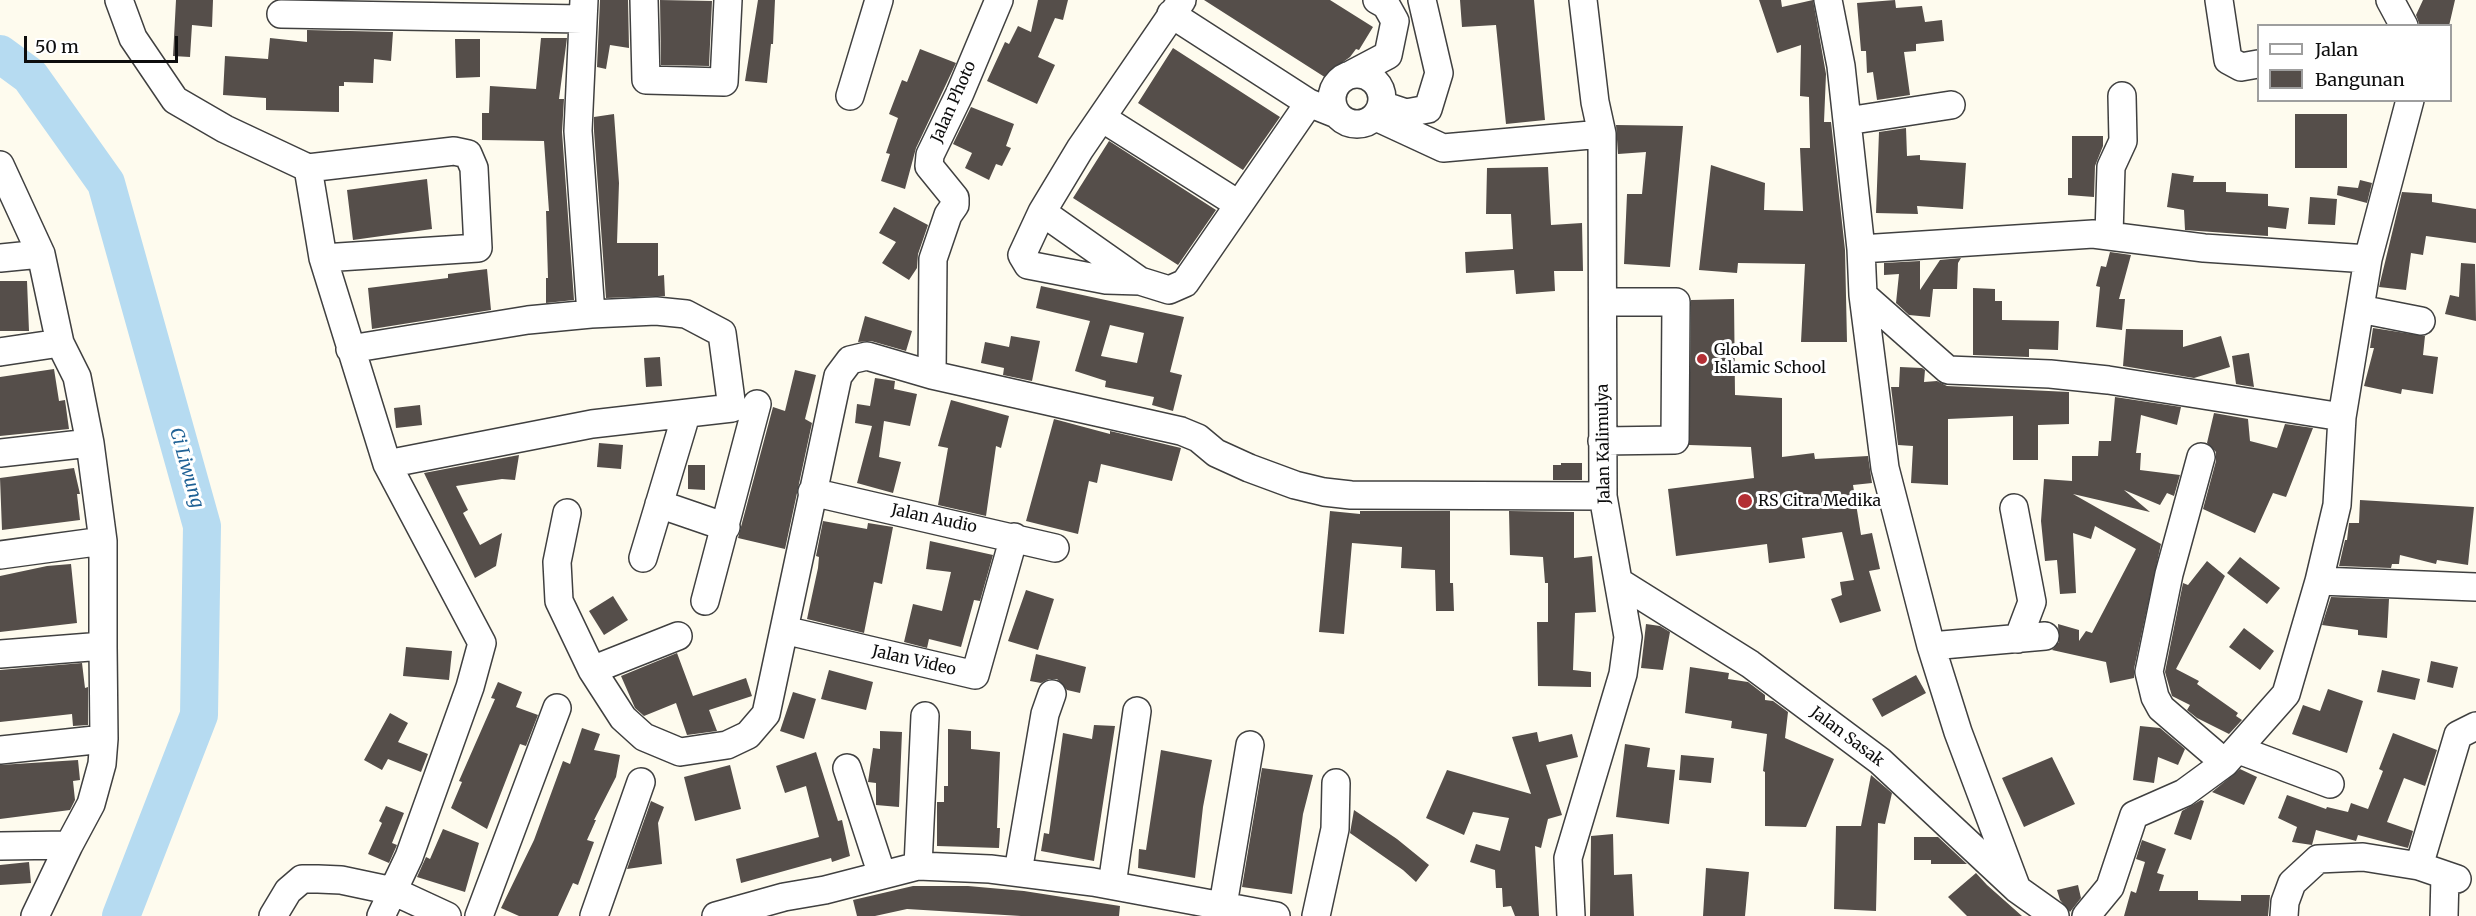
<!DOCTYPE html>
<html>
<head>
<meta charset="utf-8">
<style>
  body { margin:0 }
  #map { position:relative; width:2476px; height:916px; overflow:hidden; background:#fefbee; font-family:Merriweather,serif }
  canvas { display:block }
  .legend { position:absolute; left:2257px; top:24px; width:195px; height:78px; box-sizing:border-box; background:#fff; border:2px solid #9e9e9e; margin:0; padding:8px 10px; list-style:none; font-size:18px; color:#0d0d0d }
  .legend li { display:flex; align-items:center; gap:12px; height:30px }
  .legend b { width:30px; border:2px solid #9e9e9e }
  .scale { position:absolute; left:24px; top:36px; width:154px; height:27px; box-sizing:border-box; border:3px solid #0d0d0d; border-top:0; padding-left:8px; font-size:18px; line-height:21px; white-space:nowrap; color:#0d0d0d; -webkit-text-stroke:4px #fff; paint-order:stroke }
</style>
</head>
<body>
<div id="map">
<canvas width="2476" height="916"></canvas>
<ul class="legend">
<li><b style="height:8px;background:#fff"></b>Jalan</li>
<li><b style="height:16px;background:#554e4a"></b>Bangunan</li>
</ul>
<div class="scale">50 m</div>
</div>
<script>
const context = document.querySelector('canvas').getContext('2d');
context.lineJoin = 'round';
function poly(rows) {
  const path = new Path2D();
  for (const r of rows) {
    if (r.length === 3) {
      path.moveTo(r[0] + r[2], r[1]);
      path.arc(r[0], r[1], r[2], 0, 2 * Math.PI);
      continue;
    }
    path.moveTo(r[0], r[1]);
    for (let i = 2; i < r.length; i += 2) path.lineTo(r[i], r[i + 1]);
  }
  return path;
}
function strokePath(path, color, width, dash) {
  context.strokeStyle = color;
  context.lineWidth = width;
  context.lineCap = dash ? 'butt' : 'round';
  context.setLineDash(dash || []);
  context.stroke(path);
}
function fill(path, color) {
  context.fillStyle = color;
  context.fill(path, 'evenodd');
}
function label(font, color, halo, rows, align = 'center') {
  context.font = font + ' Merriweather,serif';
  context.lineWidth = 6;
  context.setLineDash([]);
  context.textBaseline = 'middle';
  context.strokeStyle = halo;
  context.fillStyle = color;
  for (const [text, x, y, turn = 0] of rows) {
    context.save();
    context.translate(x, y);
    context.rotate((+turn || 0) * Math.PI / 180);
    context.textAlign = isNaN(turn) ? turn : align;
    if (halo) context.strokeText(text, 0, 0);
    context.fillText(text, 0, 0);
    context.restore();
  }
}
const river = poly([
  [0,54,30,76,106,183,202,526,199,715,121,916]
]);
const building = poly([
  [176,0,213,0,212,27,192,25,190,57,173,56],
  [600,0,628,0,629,48,610,45,606,69,597,67],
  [660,0,712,1,709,66,661,65],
  [758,0,775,0,773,44,771,44,767,83,745,81],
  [1038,0,1068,0,1063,20,1055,18,1038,57,1055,65,1037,104,987,81,1005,42,1009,44,1018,26,1031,32],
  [1204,0,1330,0,1373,27,1359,50,1356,49,1350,57,1339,65,1334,83],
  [1460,0,1534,0,1545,120,1506,124,1496,25,1462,27],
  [1759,0,1781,0,1782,7,1813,0,1826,74,1824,122,1831,122,1845,250,1847,342,1801,342,1805,264,1738,263,1737,273,1699,270,1711,165,1765,183,1764,210,1803,211,1800,148,1810,148,1809,97,1800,96,1801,45,1777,53],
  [1895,0,1896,8,1922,6,1925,22,1942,20,1944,41,1916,44,1916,51,1904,52,1910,95,1877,100,1873,72,1867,73,1866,51,1861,51,1857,3],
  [2423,0,2455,0,2449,26,2420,26,2416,15],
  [307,30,393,32,391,61,374,59,373,83,344,82,344,86,339,86,339,112,266,110,266,98,223,95,225,56,268,59,270,38,307,42],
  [541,38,567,38,559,99,564,99,562,132,574,300,546,303,546,278,548,278,546,211,549,211,544,141,482,140,482,113,489,113,490,86,536,89],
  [455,39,480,39,480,77,456,78],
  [1173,48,1280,117,1243,170,1138,103],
  [920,49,956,63,916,148,905,189,881,181,890,154,886,153,898,118,889,114,902,80,907,82],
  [971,107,1014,124,1006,146,1011,148,1002,166,996,164,989,180,965,168,972,153,953,144],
  [614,114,619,183,617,243,658,243,658,276,664,275,665,296,606,298,594,131,594,117],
  [2295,114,2347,114,2347,168,2295,168],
  [1616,125,1683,126,1670,267,1624,264,1627,194,1642,194,1646,152,1618,154],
  [1906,128,1907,156,1920,155,1920,160,1966,163,1963,209,1917,206,1918,214,1876,213,1879,132],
  [2072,136,2103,136,2103,146,2095,166,2094,197,2068,195,2068,178,2072,178],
  [1109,141,1216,210,1178,265,1073,198],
  [1548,167,1551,225,1582,223,1583,271,1554,271,1555,291,1516,294,1514,270,1466,273,1465,252,1513,249,1511,214,1486,214,1487,168],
  [2172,173,2194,176,2193,182,2226,182,2226,192,2268,194,2268,206,2289,208,2286,229,2268,227,2268,236,2185,230,2184,210,2167,207],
  [427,179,432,229,353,240,347,190],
  [2360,180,2372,183,2367,203,2337,195,2338,186,2358,188],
  [2402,192,2432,194,2432,202,2476,209,2476,243,2426,236,2423,255,2411,253,2406,290,2379,287],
  [2310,197,2337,199,2335,225,2308,224],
  [894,207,928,225,918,254,917,268,909,280,882,263,896,242,879,233],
  [2110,252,2131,255,2119,299,2125,299,2122,330,2096,327,2100,287,2096,286,2101,266,2106,267],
  [1961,258,1958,263,1957,289,1933,289,1930,317,1909,315,1896,303,1899,274,1884,275,1884,263,1920,261,1920,290,1940,260],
  [2461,263,2475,264,2476,321,2445,314,2450,295,2459,297],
  [487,269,491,310,372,329,368,288,448,278,448,274],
  [0,281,27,281,29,331,0,331],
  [1041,286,1184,317,1170,372,1182,375,1173,411,1152,405,1154,397,1105,387,1106,381,1075,371,1090,321,1036,308],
  [1110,325,1144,333,1137,363,1101,356],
  [1973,288,1995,289,1995,301,2002,301,2002,320,2059,321,2058,350,2029,349,2029,357,1973,355],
  [1734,299,1735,395,1782,398,1782,457,1814,453,1815,459,1868,456,1872,483,1853,485,1861,535,1872,533,1880,569,1869,571,1881,611,1840,623,1831,599,1842,595,1840,582,1854,580,1842,532,1802,538,1805,558,1769,563,1767,544,1676,556,1668,489,1754,478,1751,447,1689,445,1691,300],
  [865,316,912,331,906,351,871,341,858,342],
  [2373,328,2425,336,2423,355,2438,357,2433,394,2402,389,2401,394,2364,386,2374,348,2370,348],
  [2126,329,2183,330,2183,347,2221,336,2230,367,2194,378,2123,366],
  [1011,336,1040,341,1032,381,1003,375,1004,368,981,363,985,342,1009,347],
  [2249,353,2254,387,2236,384,2232,356],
  [660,357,662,386,646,387,644,358],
  [1900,367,1922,368,1925,370,1924,382,1937,381,1947,386,2069,392,2069,424,2038,425,2038,460,2013,460,2013,416,1948,419,1948,485,1911,483,1913,446,1898,445,1891,387,1899,387],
  [54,369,59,401,65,400,69,429,0,436,0,377],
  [795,370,816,375,805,419,812,423,785,549,738,538,773,407,785,411],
  [875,378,895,381,894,389,917,394,910,426,884,421,879,457,901,462,893,493,857,483,872,426,855,423,857,404,870,406],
  [2115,397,2181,407,2177,425,2141,415,2136,453,2141,453,2140,470,2180,475,2174,496,2167,493,2160,505,2124,490,2150,512,2073,494,2161,544,2134,669,2134,678,2110,683,2106,662,2052,650,2059,642,2058,624,2079,630,2079,641,2086,631,2092,633,2136,549,2095,526,2091,539,2073,533,2076,593,2060,594,2057,560,2045,561,2041,521,2044,479,2072,481,2072,456,2098,456,2099,441,2111,441],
  [951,400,1009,416,1001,448,996,446,986,516,938,505,948,448,938,446],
  [420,405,422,425,396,428,394,408],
  [2214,413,2248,419,2250,441,2277,448,2285,424,2313,428,2286,497,2273,493,2255,533,2203,509,2216,461,2216,452,2207,443],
  [1054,419,1110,434,1110,431,1181,448,1172,481,1101,464,1097,483,1089,481,1078,534,1026,521],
  [599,443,623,445,621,469,597,467],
  [519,455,515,480,502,479,456,486,468,510,463,513,480,545,502,533,496,566,475,578,424,473],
  [1561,463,1582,463,1582,480,1553,480,1553,465,1561,465],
  [688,465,705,465,705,490,688,489],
  [74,468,80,494,77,494,80,520,2,530,0,478],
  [2360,500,2474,507,2468,565,2437,560,2436,564,2400,555,2399,564,2392,564,2391,568,2339,566,2345,540,2347,540,2349,523,2359,523],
  [1330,511,1360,514,1360,511,1450,511,1450,583,1453,583,1454,611,1436,611,1435,570,1401,568,1402,547,1352,543,1344,634,1319,632],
  [1509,511,1574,512,1574,558,1592,556,1596,612,1575,613,1573,670,1591,672,1591,687,1538,686,1537,622,1548,622,1548,583,1545,583,1543,557,1510,555],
  [823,521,867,529,868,523,893,527,882,584,874,582,864,633,807,619,818,568,819,557,816,556],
  [930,541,993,555,980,601,974,600,961,647,929,639,927,648,904,642,913,604,942,611,951,572,926,569],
  [2240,557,2280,588,2267,604,2227,573],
  [2207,561,2225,576,2176,669,2199,681,2197,684,2238,713,2236,716,2242,720,2229,734,2197,718,2187,710,2190,705,2172,696,2165,672,2183,583,2188,585],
  [71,564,77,623,0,632,0,576,47,566],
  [1026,590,1054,599,1038,650,1008,641],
  [613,596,628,620,604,635,589,611],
  [2331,597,2389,599,2387,638,2358,635,2358,630,2322,625],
  [1646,624,1660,626,1670,632,1663,670,1641,668],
  [2244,628,2274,651,2260,670,2229,647],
  [406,647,452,651,449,680,403,676],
  [677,653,693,696,746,678,752,696,709,710,717,731,687,735,676,703,644,716,635,708,621,676],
  [1036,654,1086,667,1080,693,1067,690,1057,679,1049,679,1041,683,1030,681],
  [2431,661,2458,667,2453,688,2427,682],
  [82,663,85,688,88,687,88,725,73,726,72,714,0,722,0,670],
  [1690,667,1729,673,1728,679,1748,682,1765,695,1765,700,1773,701,1788,712,1785,738,1834,759,1806,827,1765,826,1765,772,1763,771,1767,734,1731,728,1732,721,1685,713],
  [829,670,873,682,866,710,821,699],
  [2382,670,2420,679,2415,700,2377,692],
  [1916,675,1926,693,1882,717,1872,699],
  [498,682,522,692,516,707,538,715,526,746,520,744,487,829,451,808,462,782,459,781,495,699,491,698],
  [2328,689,2363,701,2347,753,2292,734,2303,705,2320,711],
  [793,692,816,699,804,739,780,731],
  [390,713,408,723,398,742,428,754,421,772,388,759,382,770,364,760],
  [1094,725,1115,726,1094,861,1041,851,1044,833,1049,834,1063,733,1092,739],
  [2140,726,2160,728,2185,749,2178,765,2158,757,2154,783,2133,780],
  [582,728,600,734,594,750,620,755,616,777,594,820,596,820,587,840,594,842,578,885,573,883,558,916,519,916,501,908,534,840,563,761,570,764],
  [948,729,971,731,971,749,1000,752,997,828,1000,828,999,848,937,846,937,802,944,802,944,786,948,786],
  [880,731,902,732,899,807,876,805,876,783,868,782,873,748,880,749],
  [1537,732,1539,742,1572,734,1578,757,1546,765,1562,815,1548,819,1541,848,1535,846,1539,916,1515,916,1511,906,1503,907,1502,888,1496,888,1495,870,1470,862,1476,844,1500,851,1509,818,1473,812,1464,835,1426,818,1447,770,1531,794,1512,737],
  [2393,733,2437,750,2425,786,2404,778,2387,822,2413,831,2408,848,2358,835,2356,841,2316,830,2312,845,2292,842,2297,827,2278,818,2287,795,2326,809,2327,807,2348,812,2351,803,2368,809,2383,771,2379,769],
  [1625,744,1650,748,1647,767,1675,770,1669,824,1616,817],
  [1161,750,1212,760,1203,807,1195,878,1138,868,1139,849,1146,850],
  [816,752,838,821,842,820,850,856,832,862,831,858,741,883,736,859,819,837,806,786,785,793,776,766],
  [1681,755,1714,758,1711,783,1679,780],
  [2052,757,2075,804,2024,827,2002,778],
  [78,760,80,780,73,781,75,800,70,810,0,819,0,765],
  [730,765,741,809,695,821,684,777],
  [1262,768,1313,775,1303,814,1292,894,1242,887],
  [2240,769,2257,777,2244,805,2212,792],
  [1871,775,1892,793,1885,824,1878,823,1876,911,1834,909,1836,826,1861,826],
  [2201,800,2204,801,2191,840,2174,834,2182,811],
  [651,801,664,807,658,823,662,864,627,869],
  [386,806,404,813,392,843,397,845,389,863,368,854,382,823,379,821],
  [1354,810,1397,839,1429,865,1416,882,1403,870,1350,833],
  [443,829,479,843,465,892,417,877,426,857,430,859],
  [1613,834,1614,875,1632,874,1634,916,1590,916,1591,836],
  [1914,837,1938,837,1967,864,1931,864,1931,860,1914,860],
  [2142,840,2166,849,2157,873,2164,875,2159,891,2198,891,2198,900,2241,901,2241,895,2270,895,2268,916,2124,916,2131,891,2136,893,2145,862,2136,859],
  [29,862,31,883,0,885,0,865],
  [1706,868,1749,872,1745,916,1703,916],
  [1976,873,1987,885,2022,916,1967,916,1948,897],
  [2078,885,2081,898,2070,912,2060,900,2057,890],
  [913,886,968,886,1024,891,1120,906,1119,916,1021,916,907,909,875,916,857,916,853,900]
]);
const minor = poly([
  [119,0,133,38,175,100,225,129,308,168,323,258,387,464,482,643,470,687,409,857,381,916],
  [584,0,578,131,591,314],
  [644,0,646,80,724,82,728,0],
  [1182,0,1080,149,1042,212,1140,281,1169,290,1185,283,1309,103],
  [1828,0,1841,66,1861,249,1863,295,1885,468,1931,646,1958,732,2017,889],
  [2219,0,2228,60,2241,67,2258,64],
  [2390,0,2404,26],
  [281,14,582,19],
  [1171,14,1309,103,1334,113],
  [1357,99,25],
  [1352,74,1388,55,1395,21,1386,5,1377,0],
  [850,96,879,0],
  [1382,105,1406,113,1428,109,1439,73,1422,0],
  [1376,117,1443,148,1602,134],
  [1102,118,1238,204],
  [1847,121,1951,105],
  [0,165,41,254,60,343,77,377,90,443,103,541,103,646,0,654],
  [308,168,454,151,468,154,474,168,478,248,323,258],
  [1042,212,1022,255,1028,265,1106,280,1140,281],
  [2109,235,2111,167,2123,141,2122,96],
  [1861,249,2093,234,2204,248,2368,259],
  [0,258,41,254],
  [1863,295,1948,370,2050,374,2108,380,2342,417],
  [2360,309,2421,321],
  [350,349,528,320,591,314,656,311,686,314,722,333,732,408,592,424,387,464],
  [0,352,60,343],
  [932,375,933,259,948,215,955,205,955,198,929,166,930,155,960,93,999,0],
  [1602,441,1675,440,1676,302,1604,302],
  [0,453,90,443],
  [2201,457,2169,574,2149,672,2155,697,2161,708,2225,763],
  [812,492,1055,548],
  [659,504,726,527],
  [2014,508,2032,602,2018,639],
  [567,513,557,562,559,601,592,670,623,718,644,737,680,752,727,745,748,735,766,714,838,376,850,360,867,356,932,375,1181,431,1198,438,1216,453,1249,468,1295,485,1324,492,1351,495,1603,496],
  [0,555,103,541],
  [643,558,686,415],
  [2319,581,2476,587],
  [1619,582,1750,664,1880,761,2017,889,2055,916],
  [705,601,757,404],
  [784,630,975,675,1014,537],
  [1931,646,2045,636],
  [592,670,678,636],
  [0,750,104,739,103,646],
  [2239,750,2330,784],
  [847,768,882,875],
  [69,845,91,804,102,764,104,739],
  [0,846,69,845,35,916],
  [918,866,925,716],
  [2419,866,2458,735,2476,726],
  [1018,872,1045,714,1052,694],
  [1112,885,1137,711],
  [1223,905,1250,745],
  [273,916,288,891,302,879,318,879,341,880,393,891,447,916],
  [479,916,557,708],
  [594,916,641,782],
  [716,916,784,897,825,890,918,866,990,869,1093,882,1276,916],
  [1316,916,1335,829,1336,783],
  [1571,916,1568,858,1623,674,1628,637,1603,496,1602,134,1595,102,1583,0],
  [2086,916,2110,887,2134,815,2184,793,2225,763,2286,694,2319,581,2337,505,2342,417,2368,259,2410,100],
  [2284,916,2285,902,2292,883,2318,859,2363,857,2419,866,2457,879],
  [2444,916,2445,875]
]);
const markers = [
  [1702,359,6,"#b32f35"],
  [1745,501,8,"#b32f35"]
];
const streetNames = [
  ["Jalan Photo",954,102,-66],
  ["Jalan Kalimulya",1604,444,-91],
  ["Jalan Audio",934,519,12],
  ["Jalan Video",914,661,13],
  ["Jalan Sasak",1847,737,37]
];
const poiNames = [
  ["Global",1714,350],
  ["Islamic School",1714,368],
  ["RS Citra Medika",1758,501]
];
const waterNames = [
  ["Ci Liwung",186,468,74]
];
strokePath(river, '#b6dbf1', 38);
fill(building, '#554e4a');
strokePath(minor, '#404040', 30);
strokePath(minor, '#fff', 27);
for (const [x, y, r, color] of markers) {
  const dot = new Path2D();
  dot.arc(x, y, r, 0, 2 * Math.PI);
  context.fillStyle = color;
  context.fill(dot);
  strokePath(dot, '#fff', 2);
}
label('16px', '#0d0d0d', '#fff', streetNames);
label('16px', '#0d0d0d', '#fff', poiNames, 'left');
label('italic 18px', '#1f6195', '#fff', waterNames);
</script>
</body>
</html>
